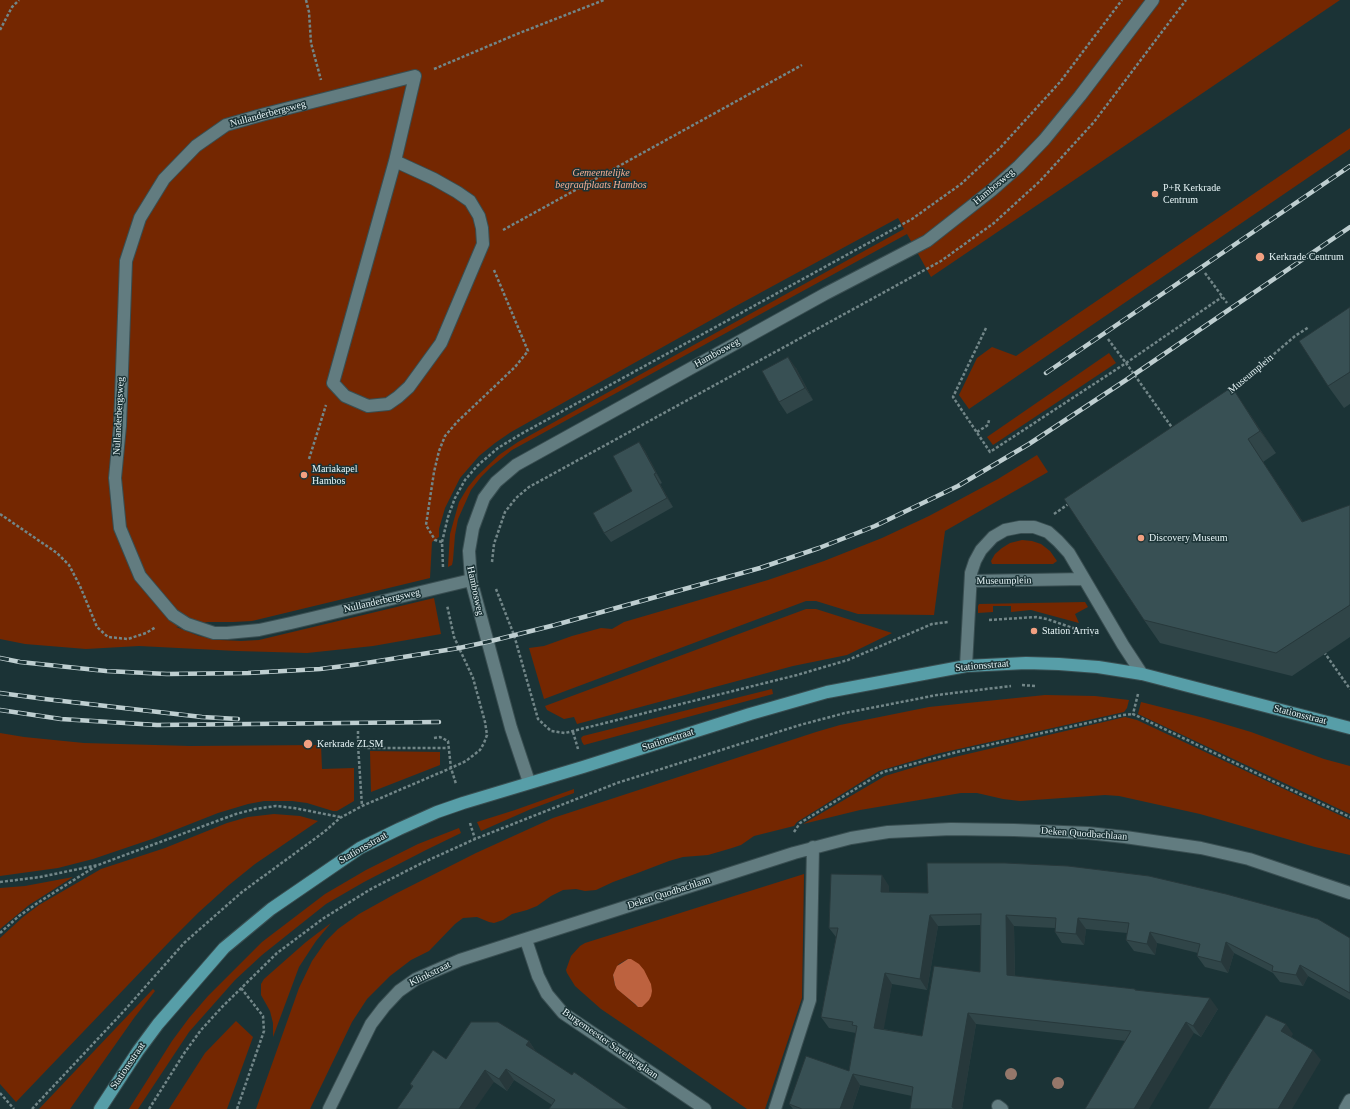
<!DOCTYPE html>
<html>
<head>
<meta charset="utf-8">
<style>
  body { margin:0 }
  canvas { display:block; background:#1b3336 }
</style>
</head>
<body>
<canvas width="1350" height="1109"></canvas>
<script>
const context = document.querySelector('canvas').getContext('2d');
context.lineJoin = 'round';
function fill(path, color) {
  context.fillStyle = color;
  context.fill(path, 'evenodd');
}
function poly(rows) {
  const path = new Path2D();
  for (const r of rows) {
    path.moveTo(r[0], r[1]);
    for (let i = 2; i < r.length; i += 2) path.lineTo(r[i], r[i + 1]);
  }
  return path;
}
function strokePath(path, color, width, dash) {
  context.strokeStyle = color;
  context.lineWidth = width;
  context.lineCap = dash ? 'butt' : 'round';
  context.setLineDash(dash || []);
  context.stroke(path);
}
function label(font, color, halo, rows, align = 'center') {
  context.font = font + ' Georgia,serif';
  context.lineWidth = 3;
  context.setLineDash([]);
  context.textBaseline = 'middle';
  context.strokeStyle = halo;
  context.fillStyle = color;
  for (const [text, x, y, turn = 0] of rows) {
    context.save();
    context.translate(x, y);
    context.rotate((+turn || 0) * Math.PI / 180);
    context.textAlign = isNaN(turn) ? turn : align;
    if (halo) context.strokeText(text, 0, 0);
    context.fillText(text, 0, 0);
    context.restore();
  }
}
const green = poly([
  [0,0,1340,0,931,277,907,234,512,450,491,467,481,477,471,490,458,519,455,535,453,560,452,565,448,567,450,534,459,502,468,487,477,476,499,455,518,442,904,229,898,218,736,306,511,432,495,443,479,456,460,478,445,508,439,529,439,537,432,542,430,578,252,621,233,622,208,622,176,627,199,636,220,640,241,641,259,640,434,598,441,634,373,646,307,653,237,651,139,646,86,649,25,644,0,639],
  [1350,128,1350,149,969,409,959,395,977,358,992,347,1016,356],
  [1109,353,1116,363,993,445,987,437],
  [1037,455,1048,472,945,531,934,615,858,614,816,601,806,601,544,699,529,648,544,646,572,636,601,628,612,629,624,622,768,580,824,561,882,538,929,516,998,479],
  [1022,540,1032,541,1041,544,1050,551,1057,561,1053,564,992,564,991,561,995,554,1002,548,1010,543],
  [1085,602,1088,607,1075,614,1079,623,1031,610,1011,612,1011,606,993,606,993,612,978,613,978,606,979,604],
  [806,609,816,609,892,633,847,655,793,666,577,724,574,717,564,719,547,710,545,706],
  [772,689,773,694,584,745,582,742,581,738,583,736],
  [1045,695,1095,696,1129,700,1127,708,1124,712,936,754,879,771,797,822,794,826,754,836,741,845,732,848,708,855,683,857,669,861,635,874,613,882,596,890,585,891,576,889,563,890,551,896,537,906,527,910,512,914,503,920,494,923,489,922,477,917,463,918,455,924,429,951,411,960,390,976,367,999,352,1022,310,1109,256,1109,299,988,312,961,326,941,338,929,359,914,395,894,476,853,553,818,816,732,840,725,929,707],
  [1141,702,1204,718,1251,732,1324,759,1350,766,1350,814,1138,714],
  [1125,717,1137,720,1350,820,1350,855,1315,847,1200,814,1119,796,1105,795,1020,801,1003,799,977,793,961,793,860,810,803,824,885,776,925,764],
  [0,733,24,737,84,743,190,746,321,745,322,769,354,768,354,801,337,811,333,811,307,803,292,801,264,801,248,804,218,813,152,839,93,859,58,868,0,876],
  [370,751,440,752,440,765,371,792],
  [574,789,574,793,531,809,481,831,477,822,515,810],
  [274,814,300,816,318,821,255,864,229,885,199,912,171,940,16,1102,0,1084,0,938,23,917,39,905,101,869,165,848,227,823,248,817],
  [459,828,461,833,426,850,364,882,326,904,262,955,235,980,189,1032,138,1109,129,1109,172,1041,189,1018,208,996,262,942,325,894,366,870,418,844],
  [804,874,802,998,765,1109,747,1109,660,1049,601,1009,575,986,567,973,566,970,571,956,580,946,585,943],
  [628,959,638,1007,621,992,615,985,613,975,619,964],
  [73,877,29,905,0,929,0,888,25,886],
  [331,923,316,941,299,967,273,1037,273,1023,270,1011,261,995,261,984,264,979,306,942],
  [153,989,155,991,134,1018,70,1109,39,1109],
  [236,1021,253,1037,227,1109,169,1109,205,1053]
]);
const water = poly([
  [628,959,631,959,639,964,644,970,651,984,652,991,651,996,649,1000,642,1007,638,1007,635,1004,617,989,615,985,613,975,617,966]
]);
const path = poly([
  [306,0,309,12,311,43,321,80],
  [0,30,12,7,19,0],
  [434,69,517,34,604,0],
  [503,230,802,65],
  [1205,273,1227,303],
  [986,328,953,397,990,452,1126,363,1173,429],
  [1108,339,1126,363,1222,297],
  [1232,390,1295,336,1309,327],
  [977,432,988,425,989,420],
  [309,459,326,405],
  [0,514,57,553,69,565,80,586,97,627,108,637,128,639,146,633,156,627],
  [1054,514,1070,503],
  [442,542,435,540,426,525,434,472,439,451,445,436,457,422,515,367,528,351,494,270],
  [492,562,494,544,505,512,516,498,529,487,941,261,994,223,1040,181,1094,122,1186,0],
  [443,567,442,542,448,517,455,498,465,480,477,466,498,448,521,434,912,219,961,184,1000,148,1060,82,1122,0],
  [496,589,514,635,538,719,551,731,565,733,797,675,848,660,932,624,948,622],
  [989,620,1036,617,1047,619,1093,635],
  [1324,652,1350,689],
  [1022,685,1035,686],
  [1138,694,1133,714,1281,785,1350,817],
  [358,731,358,745,362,806],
  [573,732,578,749],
  [434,738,440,737,448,741,451,768,456,784],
  [358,745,368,748,448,748],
  [470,823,475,839],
  [794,832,800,823,883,772,957,752,1123,715,1133,714],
  [0,882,40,877,98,865,236,814,255,809,276,806,294,808,340,817],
  [0,933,19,916,39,902,96,866],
  [0,1093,14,1109],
  [32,1109,123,1012,184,943,242,892,324,832,340,818,362,806,451,768,466,761,480,750,484,743,487,735,485,722,473,678,454,637,447,605],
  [149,1109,185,1052,201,1030,222,1007,277,953,324,918,371,889,422,863,475,839,617,783,800,725,845,713,937,695,1011,686],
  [237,1109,264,1031,263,1016,241,988]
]);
const minor = poly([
  [395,161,434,179,457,192,470,201,479,216,482,228,483,244,441,343,409,387,398,397,388,404,368,406,345,396,333,383,395,161,415,76,265,114,226,125,196,146,164,179,140,218,126,261,120,426,115,478,120,528,140,576,173,615,187,624,214,633,227,633,259,630,291,623,471,580],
  [971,581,1084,579],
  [966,666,971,573,975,561,981,550,993,537,1005,530,1020,527,1034,527,1048,532,1058,541,1069,553,1123,645,1142,674],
  [529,782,511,728,471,580,469,551,473,528,484,498,496,482,516,465,825,294,927,241,992,190,1019,166,1044,140,1080,96,1153,0],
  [526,940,538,976,547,994,563,1013,705,1109],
  [998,1106,1002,1109],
  [329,1109,371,1024,384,1007,399,991,416,979,460,960,794,853,851,838,888,832,951,829,1014,830,1088,833,1125,837,1201,848,1249,859,1350,893],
  [775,1109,810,1000,813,847],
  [1345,1109,1350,1100]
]);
const major = poly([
  [100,1109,138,1051,158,1024,224,948,271,909,360,848,399,829,437,812,463,803,583,767,750,714,827,692,966,666,1026,663,1059,664,1098,667,1142,674,1350,728]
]);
const rail = poly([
  [1046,373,1350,166],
  [0,658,20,662,106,671,167,674,248,673,320,669,360,664,459,648,487,642,555,625,760,568,819,548,875,526,958,486,1029,444,1126,380,1350,227],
  [0,693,45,699,202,717,238,719],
  [0,710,61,719,157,725,439,722]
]);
const trees = [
  [1011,1074],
  [1058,1083]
];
const wall = poly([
  [1350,307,1350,404,1344,408,1328,386],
  [796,368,813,400,787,414,779,402],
  [1247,410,1276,453,1263,462,1303,522,1350,505,1350,637,1292,676,1160,643,1144,620],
  [639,442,645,451,662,483,660,484,673,507,611,542,604,533,632,491],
  [889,886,889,892,1350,938,1350,1000,1308,976,1303,986,1280,982,1273,973,1234,953,1228,973,1205,967,1197,956,1198,953,1157,943,1155,955,1134,951,1126,940,1127,933,1086,929,1084,945,1062,943,1055,932,1055,928,1014,926,1015,976,1135,989,1136,990,1218,1009,1201,1037,1194,1033,1126,1041,976,1024,962,1109,910,1109,912,1096,860,1085,852,1109,793,1109,789,1104,849,1071,856,1033,829,1028,821,1017,836,937,829,928],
  [980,925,980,972,922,1036,883,1029,892,984,927,990,938,926],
  [529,1041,536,1052,572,1075,552,1105,514,1080,507,1091,494,1082,412,1087,410,1084,446,1059]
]);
const shadedWall = poly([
  [788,357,796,368,813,400,805,388],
  [1232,387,1247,410,1276,453,1260,431],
  [1248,439,1263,462,1318,544,1302,522],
  [639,442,645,451,662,483,656,473],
  [654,474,660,484,673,507,667,498],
  [882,875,889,886,889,903,881,892],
  [930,915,938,926,927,990,920,979],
  [1006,915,1014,926,1015,986,1007,975],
  [1078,918,1086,929,1084,945,1076,934],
  [1150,932,1157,943,1155,955,1147,944],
  [1226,942,1234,953,1228,973,1221,962],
  [1300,965,1308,976,1303,986,1296,975],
  [885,973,892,984,882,1039,874,1028],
  [1210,998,1218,1009,1201,1037,1193,1026],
  [968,1013,976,1024,962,1109,953,1109,952,1107],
  [1186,1022,1194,1033,1149,1109,1134,1109],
  [1286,1024,1293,1034,1289,1041,1281,1031],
  [529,1041,537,1053,526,1045],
  [1313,1050,1321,1060,1292,1109,1278,1109],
  [506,1069,514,1080,507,1091,499,1079],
  [485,1070,494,1082,475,1109,459,1109],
  [853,1074,860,1085,852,1109,840,1109]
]);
const building = poly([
  [1350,307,1350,372,1328,386,1299,341,1350,307],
  [788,357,805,388,779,402,762,371,788,357],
  [1232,387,1260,431,1248,439,1302,522,1350,505,1350,605,1276,653,1144,620,1064,499,1232,387],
  [639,442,656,473,654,474,667,498,604,533,593,513,632,491,613,456,639,442],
  [927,863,1005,863,1068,866,1149,876,1226,894,1318,919,1350,938,1350,993,1300,965,1296,975,1272,971,1273,966,1226,942,1221,962,1197,956,1200,944,1150,932,1147,944,1126,940,1129,923,1078,918,1076,934,1055,932,1056,918,1006,915,1007,975,1135,989,1135,990,1210,998,1193,1026,1186,1022,1134,1109,1085,1109,1131,1031,968,1013,952,1107,955,1109,910,1109,913,1087,853,1074,840,1109,802,1109,789,1104,806,1056,849,1071,857,1026,852,1025,853,1022,821,1017,838,928,829,928,831,874,882,875,881,892,928,893,927,863],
  [981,914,980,972,934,966,922,1036,874,1028,885,973,920,979,930,915,981,914],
  [1266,1015,1286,1024,1281,1031,1313,1050,1278,1109,1208,1109,1229,1074,1266,1015],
  [471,1022,498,1022,529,1041,526,1045,572,1075,574,1072,628,1109,549,1109,555,1100,506,1069,499,1079,485,1070,459,1109,397,1109,413,1086,410,1084,433,1050,446,1059,471,1022]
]);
const markers = [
  [1155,194,4,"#f2a081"],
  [1260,257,5,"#f2a081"],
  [304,475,4,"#f2a081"],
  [1141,538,4,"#f2a081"],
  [1034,631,4,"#f2a081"],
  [308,744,5,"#f2a081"]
];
const streetNames = [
  ["Nullanderbergsweg",268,114,-15],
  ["Hambosweg",994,187,-40],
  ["Hambosweg",717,353,-29],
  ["Museumplein",1251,374,-40],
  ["Nullanderbergsweg",119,416,-87],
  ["Museumplein",1004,581,-1],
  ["Hambosweg",475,591,78],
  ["Nullanderbergsweg",382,601,-13],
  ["Stationsstraat",982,666,-5],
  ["Stationsstraat",1300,715,14],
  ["Stationsstraat",668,740,-18],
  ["Deken Quodbachlaan",1084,834,4],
  ["Stationsstraat",363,848,-30],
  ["Deken Quodbachlaan",669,893,-18],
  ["Klinkstraat",430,974,-26],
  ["Burgemeester Savelberglaan",610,1044,35],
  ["Stationsstraat",128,1066,-56]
];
const parkNames = [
  ["Gemeentelijke",601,173],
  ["begraafplaats Hambos",601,185]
];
const poiNames = [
  ["P+R Kerkrade",1163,188],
  ["Centrum",1163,200],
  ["Kerkrade Centrum",1269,257],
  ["Mariakapel",312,469],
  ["Hambos",312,481],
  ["Discovery Museum",1149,538],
  ["Station Arriva",1042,631],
  ["Kerkrade ZLSM",317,744]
];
fill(green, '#742701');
fill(water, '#bd623f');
strokePath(minor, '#394e51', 14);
strokePath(major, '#394e51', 14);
strokePath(path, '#728688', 2.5, [3, 2]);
strokePath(minor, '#627c80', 12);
strokePath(major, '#579ea8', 12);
strokePath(rail, '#beced0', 4.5);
strokePath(rail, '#1b3336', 3, [9]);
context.fillStyle = '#95776a';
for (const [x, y] of trees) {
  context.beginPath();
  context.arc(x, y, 6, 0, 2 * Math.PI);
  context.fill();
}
fill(wall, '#304548');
fill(shadedWall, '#27383b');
fill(building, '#385054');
strokePath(building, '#27383b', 1);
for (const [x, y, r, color] of markers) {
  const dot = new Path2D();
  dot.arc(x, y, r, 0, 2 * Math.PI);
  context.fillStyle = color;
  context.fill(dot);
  strokePath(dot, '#1b3336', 1.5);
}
label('10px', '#e5f3f5', '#1b3336', streetNames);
label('italic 10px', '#f8af94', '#1b3336', parkNames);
label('10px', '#e5f3f5', '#1b3336', poiNames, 'left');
</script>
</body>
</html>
